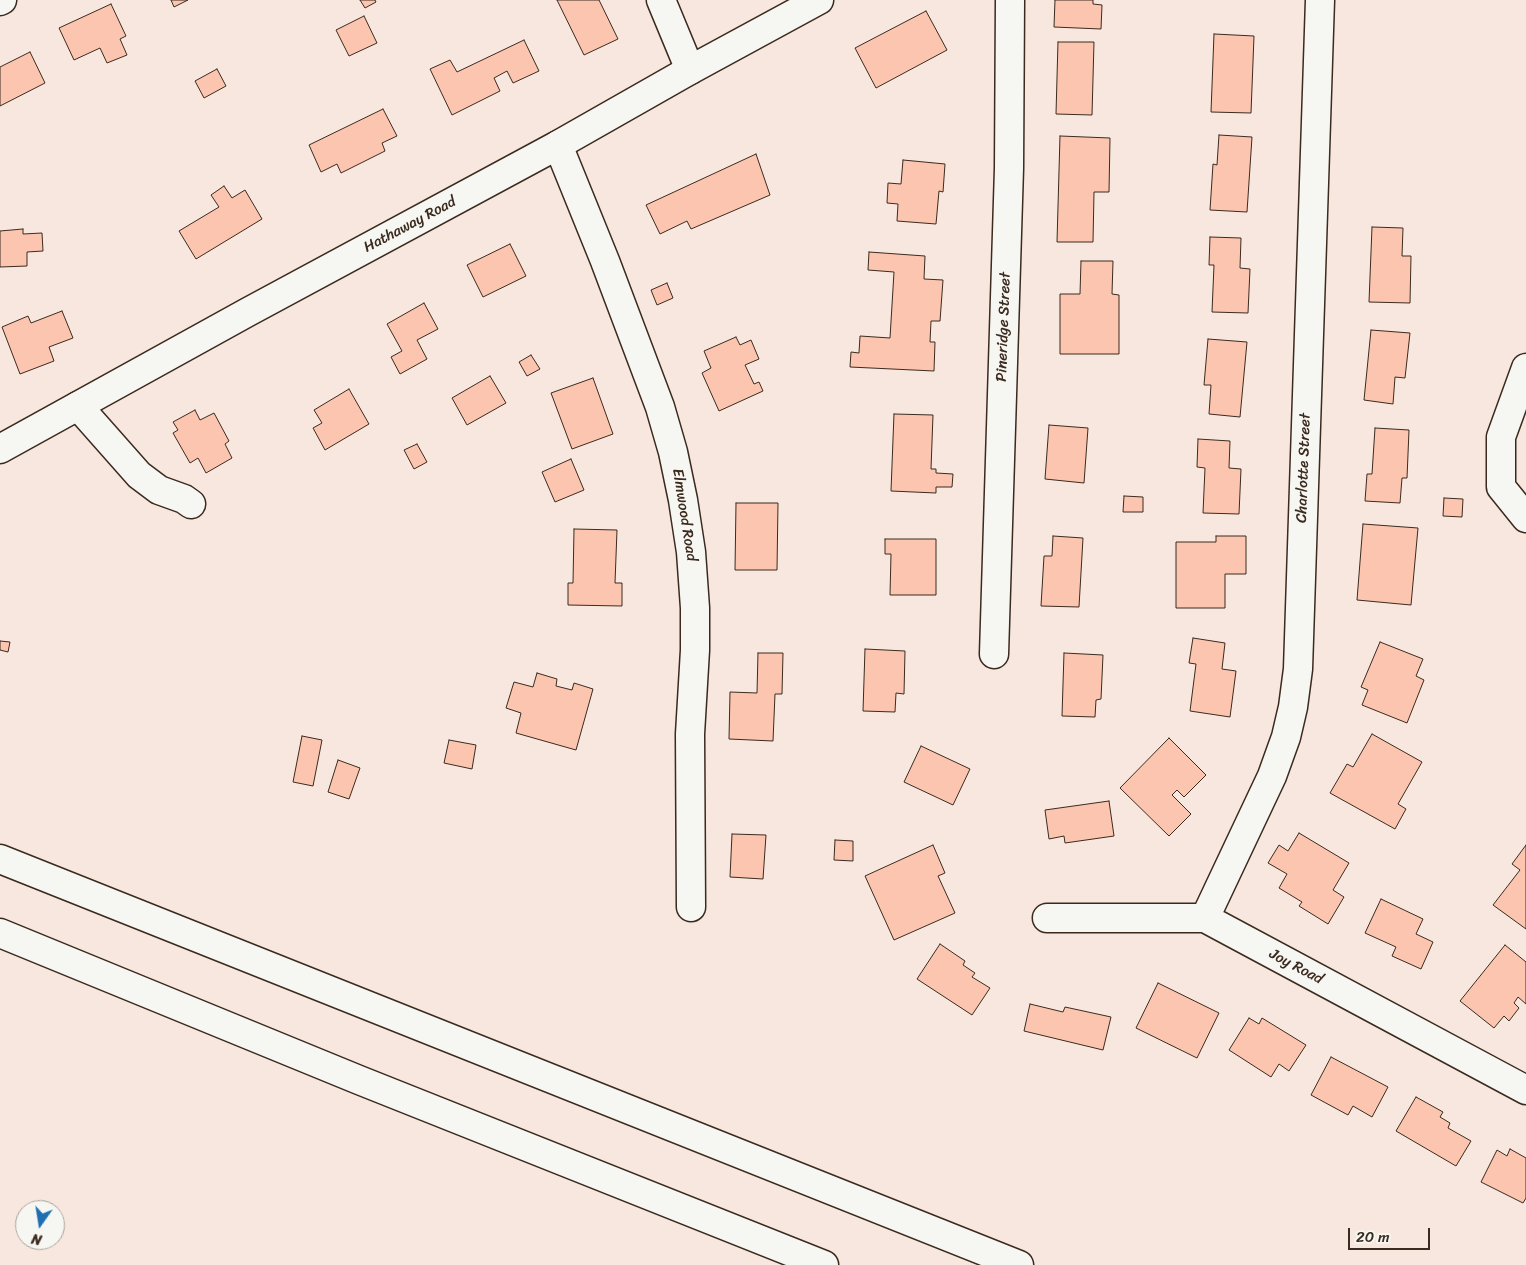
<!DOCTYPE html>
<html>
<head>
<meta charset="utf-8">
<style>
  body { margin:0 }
  #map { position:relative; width:1526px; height:1265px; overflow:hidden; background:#f8e7de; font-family:Sriracha,sans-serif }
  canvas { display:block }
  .north { position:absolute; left:15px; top:1200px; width:50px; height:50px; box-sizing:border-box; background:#f6f6f2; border:1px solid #aba49d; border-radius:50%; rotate:193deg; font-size:14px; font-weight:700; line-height:20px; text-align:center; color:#3b2a1e }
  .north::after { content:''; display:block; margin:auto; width:18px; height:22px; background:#1f6fb2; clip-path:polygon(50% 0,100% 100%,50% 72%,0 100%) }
  .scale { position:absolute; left:1348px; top:1228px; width:82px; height:22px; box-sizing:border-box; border:2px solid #3b2a1e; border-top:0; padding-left:6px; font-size:15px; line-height:18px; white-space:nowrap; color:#3b2a1e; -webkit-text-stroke:4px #f6f6f2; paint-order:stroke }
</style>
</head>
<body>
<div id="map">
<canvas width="1526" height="1265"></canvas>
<div class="north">N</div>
<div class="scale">20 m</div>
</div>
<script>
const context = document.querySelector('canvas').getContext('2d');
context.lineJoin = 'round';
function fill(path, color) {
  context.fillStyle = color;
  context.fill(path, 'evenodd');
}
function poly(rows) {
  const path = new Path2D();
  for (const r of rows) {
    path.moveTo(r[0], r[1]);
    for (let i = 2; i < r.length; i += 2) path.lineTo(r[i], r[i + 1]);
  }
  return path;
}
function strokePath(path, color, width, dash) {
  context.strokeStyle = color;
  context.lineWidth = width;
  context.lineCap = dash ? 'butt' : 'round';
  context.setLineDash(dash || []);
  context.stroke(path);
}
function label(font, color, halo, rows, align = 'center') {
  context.font = font + ' Sriracha,sans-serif';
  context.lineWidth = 5;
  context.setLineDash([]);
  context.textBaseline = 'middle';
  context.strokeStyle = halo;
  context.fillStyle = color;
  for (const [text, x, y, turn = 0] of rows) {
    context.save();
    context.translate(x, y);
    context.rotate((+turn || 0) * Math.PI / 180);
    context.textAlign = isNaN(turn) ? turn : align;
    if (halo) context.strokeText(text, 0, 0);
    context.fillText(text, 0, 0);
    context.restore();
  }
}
const building = poly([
  [171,0,188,0,174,7,171,0],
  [360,0,375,0,376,2,365,8,360,0],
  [557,0,599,0,618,39,584,55,557,0],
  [1055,0,1093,0,1093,4,1102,5,1101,29,1054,27,1055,0],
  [111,4,126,36,120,39,127,55,107,63,100,48,74,60,59,28,111,4],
  [926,11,947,50,876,88,855,48,926,11],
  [364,16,377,43,349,56,336,30,364,16],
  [1214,34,1254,36,1251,113,1211,112,1214,34],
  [524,40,539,71,513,83,507,71,494,78,500,91,452,115,430,69,450,60,457,72,524,40],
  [1058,42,1094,42,1092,115,1056,114,1058,42],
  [30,52,45,83,0,106,0,67,30,52],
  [217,69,226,86,204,98,195,81,217,69],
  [383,109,397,136,382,143,385,151,341,173,337,164,321,172,309,145,383,109],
  [1219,135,1252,137,1247,212,1210,210,1213,164,1217,165,1219,135],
  [1060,136,1110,138,1109,192,1094,192,1093,242,1057,242,1060,136],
  [756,154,770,195,691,229,687,221,660,234,646,205,756,154],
  [903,160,945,164,943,192,939,191,936,224,897,221,898,204,887,203,888,183,901,184,903,160],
  [224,186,232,198,245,190,262,219,196,259,179,231,219,207,211,195,224,186],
  [1372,227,1403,228,1402,256,1411,256,1410,303,1369,302,1372,227],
  [23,229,23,234,42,233,43,251,27,252,27,266,0,267,0,231,23,229],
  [1210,237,1241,238,1240,268,1250,269,1248,313,1212,312,1214,265,1209,265,1210,237],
  [510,244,526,276,483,297,467,265,510,244],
  [869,252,925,256,924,279,943,280,940,321,931,321,930,342,935,342,934,371,850,367,851,352,859,353,860,336,890,338,894,272,868,270,869,252],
  [1081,261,1113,261,1112,294,1119,295,1119,354,1060,354,1060,294,1080,294,1081,261],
  [667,283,673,298,657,305,651,290,667,283],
  [424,303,438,329,417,340,427,359,400,374,391,357,402,351,387,324,424,303],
  [62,311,73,338,49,347,54,361,20,374,2,327,28,316,31,323,62,311],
  [1371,330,1410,333,1405,378,1395,377,1393,404,1364,400,1371,330],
  [736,337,740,345,751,340,759,359,745,365,754,384,759,382,763,391,719,411,702,373,711,368,704,351,736,337],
  [1208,339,1247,342,1240,417,1209,414,1211,385,1204,385,1208,339],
  [531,355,540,369,527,376,519,362,531,355],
  [490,376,506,403,467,425,452,398,490,376],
  [593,378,613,434,572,449,551,393,593,378],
  [349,389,369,424,325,450,313,428,322,423,314,410,349,389],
  [195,410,200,420,214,413,229,441,225,444,232,458,206,473,198,458,190,463,173,433,178,430,173,422,195,410],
  [894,414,933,415,931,469,936,469,936,473,953,474,952,487,936,487,936,493,891,491,894,414],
  [1049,425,1088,428,1084,483,1045,479,1049,425],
  [1375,428,1409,430,1407,478,1402,478,1400,503,1365,501,1367,474,1372,474,1375,428],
  [1198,439,1230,441,1229,468,1241,469,1239,514,1203,513,1205,468,1197,467,1198,439],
  [417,444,427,462,414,469,404,450,417,444],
  [571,459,584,490,555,502,542,472,571,459],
  [1124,496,1143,497,1143,512,1123,512,1124,496],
  [1444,498,1463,499,1462,517,1443,516,1444,498],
  [736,503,778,503,777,570,735,570,736,503],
  [1363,524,1418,528,1411,605,1357,600,1363,524],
  [574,529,617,530,615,583,622,583,622,606,568,605,568,583,573,583,574,529],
  [1053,536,1083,538,1079,607,1041,606,1044,556,1052,556,1053,536],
  [1216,536,1246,536,1246,574,1225,574,1225,608,1176,608,1176,542,1216,542,1216,536],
  [885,539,936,539,936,595,890,595,891,554,885,554,885,539],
  [1193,638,1225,643,1222,669,1236,671,1230,717,1190,711,1196,664,1189,663,1193,638],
  [0,641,10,642,8,652,0,650,0,641],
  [1380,642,1423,659,1416,676,1424,680,1407,723,1362,705,1368,690,1361,687,1380,642],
  [865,649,905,651,904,694,896,693,895,712,863,711,865,649],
  [758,653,783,653,782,694,775,694,773,741,729,739,730,692,757,693,758,653],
  [1064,653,1103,655,1101,699,1096,700,1095,717,1062,716,1064,653],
  [537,673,557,679,556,686,572,690,574,683,593,689,576,750,516,733,521,713,506,708,514,682,533,687,537,673],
  [1372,734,1422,762,1398,804,1406,809,1395,829,1330,793,1347,764,1353,767,1372,734],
  [302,736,322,740,313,786,293,782,302,736],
  [1169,738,1206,775,1184,797,1177,790,1172,795,1191,814,1169,836,1120,788,1169,738],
  [449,740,476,745,472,769,444,763,449,740],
  [921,746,970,769,953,805,904,782,921,746],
  [338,760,360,768,349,799,328,792,338,760],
  [1109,801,1114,836,1065,843,1064,836,1049,839,1045,810,1109,801],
  [1299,833,1349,863,1333,890,1344,897,1328,924,1299,906,1302,902,1279,888,1287,874,1268,863,1279,845,1288,851,1299,833],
  [732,834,766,835,763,879,730,877,732,834],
  [835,840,853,841,853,861,834,860,835,840],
  [933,845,945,873,938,876,955,913,894,940,865,876,933,845],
  [1526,845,1526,929,1493,905,1520,870,1512,864,1526,845],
  [1381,899,1423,919,1416,934,1433,942,1421,969,1392,956,1396,947,1365,933,1381,899],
  [940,944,965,961,963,965,975,973,972,977,990,988,972,1015,917,979,940,944],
  [1505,945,1526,962,1526,1004,1518,997,1514,1003,1519,1008,1509,1021,1504,1016,1494,1028,1460,1001,1505,945],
  [1158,983,1219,1013,1197,1058,1136,1028,1158,983],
  [1030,1004,1063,1012,1065,1007,1111,1017,1103,1050,1024,1031,1030,1004],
  [1249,1018,1259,1024,1262,1018,1306,1045,1289,1071,1279,1064,1271,1077,1229,1050,1249,1018],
  [1331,1057,1388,1087,1372,1117,1353,1106,1348,1115,1311,1095,1331,1057],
  [1416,1097,1443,1112,1440,1117,1450,1123,1448,1128,1471,1141,1456,1166,1396,1131,1416,1097],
  [1510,1149,1526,1158,1526,1198,1523,1203,1481,1182,1497,1150,1507,1156,1510,1149]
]);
const minor = poly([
  [661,0,690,70],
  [0,1,2,0],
  [558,145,605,261,660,407,673,452,683,500,691,552,695,608,695,650,690,734,691,907],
  [1526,368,1501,437,1501,487,1526,518],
  [78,406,139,475,159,490,184,499,191,504],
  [994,654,1009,168,1010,0],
  [1047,918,1205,918,1526,1090],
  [1205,918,1272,776,1286,737,1293,707,1298,669,1320,0]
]);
const major = poly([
  [0,449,248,312,558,145,690,70,819,0]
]);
const highway = poly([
  [0,859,1019,1265],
  [0,933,359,1080,824,1265]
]);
const streetNames = [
  ["Hathaway Road",410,225,-28],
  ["Pineridge Street",1004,327,-88],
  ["Charlotte Street",1304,468,-88],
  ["Elmwood Road",684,515,81],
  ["Joy Road",1296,967,28]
];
fill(building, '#fcc5b0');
strokePath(building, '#3b2a1e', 1);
strokePath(minor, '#3b2a1e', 31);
strokePath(major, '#3b2a1e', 31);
strokePath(highway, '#3b2a1e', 31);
strokePath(minor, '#f6f6f2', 28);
strokePath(major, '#f6f6f2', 28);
strokePath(highway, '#f6f6f2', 28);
label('15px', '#3b2a1e', '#f6f6f2', streetNames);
</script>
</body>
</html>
